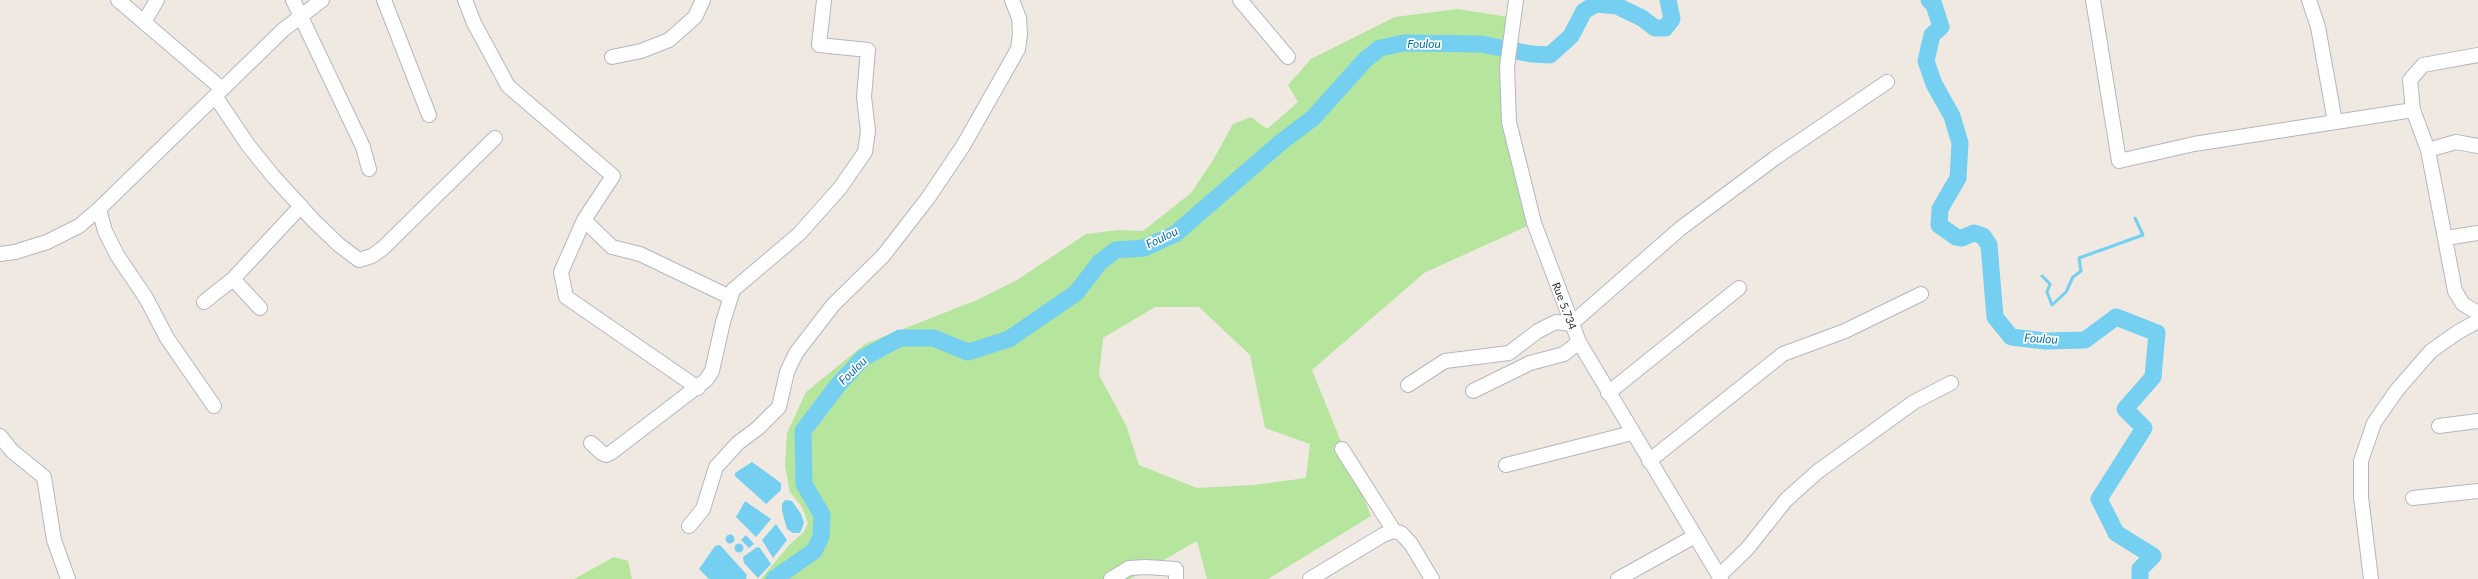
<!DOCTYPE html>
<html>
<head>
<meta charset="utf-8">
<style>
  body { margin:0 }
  canvas { display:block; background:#efe9e1 }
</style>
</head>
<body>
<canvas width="2478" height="579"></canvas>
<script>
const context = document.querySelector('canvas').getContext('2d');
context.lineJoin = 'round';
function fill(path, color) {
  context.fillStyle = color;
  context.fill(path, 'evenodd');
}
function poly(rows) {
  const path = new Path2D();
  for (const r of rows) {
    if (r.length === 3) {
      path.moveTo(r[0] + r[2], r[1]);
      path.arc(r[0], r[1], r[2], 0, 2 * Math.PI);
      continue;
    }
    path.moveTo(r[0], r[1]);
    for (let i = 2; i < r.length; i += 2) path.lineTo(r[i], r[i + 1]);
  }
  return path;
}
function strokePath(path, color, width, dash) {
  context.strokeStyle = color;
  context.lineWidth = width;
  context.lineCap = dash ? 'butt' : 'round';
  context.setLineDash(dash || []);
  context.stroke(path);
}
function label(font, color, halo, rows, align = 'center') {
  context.font = font + ' Lato,sans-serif';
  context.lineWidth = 3.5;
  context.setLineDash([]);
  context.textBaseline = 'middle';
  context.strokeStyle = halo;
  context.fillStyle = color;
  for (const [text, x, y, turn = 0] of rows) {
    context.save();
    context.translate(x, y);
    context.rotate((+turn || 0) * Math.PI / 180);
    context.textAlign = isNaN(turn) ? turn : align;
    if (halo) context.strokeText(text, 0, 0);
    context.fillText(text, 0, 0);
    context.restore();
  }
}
const green = poly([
  [1458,9,1514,18,1507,94,1534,223,1424,273,1312,370,1371,516,1268,579,1207,579,1197,541,1130,579,761,579,790,544,803,533,808,523,802,507,790,492,785,466,787,433,806,392,865,344,977,300,1017,280,1086,234,1119,230,1143,231,1191,193,1213,160,1233,124,1251,117,1267,129,1298,102,1288,85,1311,59,1395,17],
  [1155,307,1199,307,1250,355,1265,428,1310,444,1306,478,1254,485,1197,488,1139,465,1126,425,1099,375,1103,338],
  [614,557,628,561,632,579,574,579]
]);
const water = poly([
  [752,462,781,483,781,490,766,504,735,476,735,473],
  [785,500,792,501,801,514,804,523,800,533,793,533,787,529,782,511,782,504],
  [745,501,771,519,756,537,736,517],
  [776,524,787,540,773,558,762,540],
  [730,539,4.5],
  [746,535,754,544,749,548,741,540],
  [739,548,4.5],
  [720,545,747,575,746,579,709,579,699,569,715,546],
  [757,547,760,548,771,564,758,578,744,563,743,557]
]);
const stream = poly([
  [2042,276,2050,284,2047,292,2052,305,2066,292,2073,277,2081,271,2079,258,2143,235,2135,218]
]);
const river = poly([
  [1929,0,1934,5,1941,27,1932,35,1926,61,1934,84,1952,116,1960,143,1958,178,1940,209,1939,225,1956,237,1962,238,1974,233,1983,236,1989,245,1995,317,2011,337,2045,341,2085,340,2116,317,2157,333,2153,377,2125,409,2144,428,2099,499,2116,533,2153,556,2140,569,2140,579],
  [774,579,814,551,821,537,822,515,804,484,803,431,838,385,863,358,900,338,933,338,968,352,1009,339,1076,293,1100,262,1116,250,1144,248,1175,234,1280,143,1313,118,1365,60,1380,48,1404,43,1481,44,1531,54,1550,55,1571,36,1584,11,1596,4,1617,6,1642,18,1655,28,1665,28,1672,19,1668,0]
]);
const minor = poly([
  [118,0,221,88],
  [293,0,363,147,369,169],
  [384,0,429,115],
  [465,0,474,23,508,86,613,176,584,220,561,272,566,297,698,388],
  [1240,0,1288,57],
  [1516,0,1507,67,1509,122,1534,223,1579,342,1721,579],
  [2093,0,2119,161,2194,144,2413,110,2428,150,2455,291,2463,304,2478,313],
  [2309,0,2318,27,2335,122],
  [144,22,157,0],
  [612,57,641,51,669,40,695,17,703,0],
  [215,96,248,145,273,176,314,221,339,245,359,260,372,256,383,248,495,138],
  [2413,110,2410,80,2423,65,2478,55],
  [2428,150,2456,142,2478,146],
  [99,209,105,231,117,255,146,298,167,338,214,406],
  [584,220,612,247,640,254,730,297],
  [2446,238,2478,233],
  [0,254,15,252,47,242,79,226,99,209,283,30,322,0],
  [233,279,301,206],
  [204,302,233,279,260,308],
  [1408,385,1445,361,1509,353,1538,331,1556,322,1571,324,1681,228,1775,158,1887,82],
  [1473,391,1530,363,1564,354,1579,342],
  [1608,393,1739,288],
  [2439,426,2478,421],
  [0,436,12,451,44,477,54,540,68,579],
  [591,443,602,453,606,455,612,452,706,380,712,371,723,322,733,290,799,234,840,188,865,152,868,131,864,97,868,50,819,45,824,0],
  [1342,449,1394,531],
  [1649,461,1783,354,1845,331,1921,294],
  [1506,465,1632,433],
  [2413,498,2478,491],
  [689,526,703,509,716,467,738,443,758,428,779,407,787,372,796,353,833,305,883,256,928,198,963,146,1018,49,1020,34,1019,18,1012,0],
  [1719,576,1747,549,1786,500,1817,472,1914,402,1951,383],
  [1111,579,1129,568,1146,567,1176,569,1176,579],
  [1310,579,1383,535,1394,531,1401,533,1411,544,1432,579],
  [1618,579,1695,536],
  [2371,579,2361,497,2361,461,2374,423,2397,390,2431,351,2458,332,2478,321]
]);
const streetNames = [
  ["Rue 5.734",1564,306,69]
];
const waterNames = [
  ["Foulou",1424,44],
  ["Foulou",1162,238,-26],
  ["Foulou",2041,339,3],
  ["Foulou",853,371,-44]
];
fill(green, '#b6e59e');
fill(water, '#75cff0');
strokePath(stream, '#75cff0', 3);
strokePath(river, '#75cff0', 17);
strokePath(minor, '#b4b7c1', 16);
strokePath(minor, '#fff', 14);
label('11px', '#2e2e2e', '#fff', streetNames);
label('italic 12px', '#0d6fa3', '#fff', waterNames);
</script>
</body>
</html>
